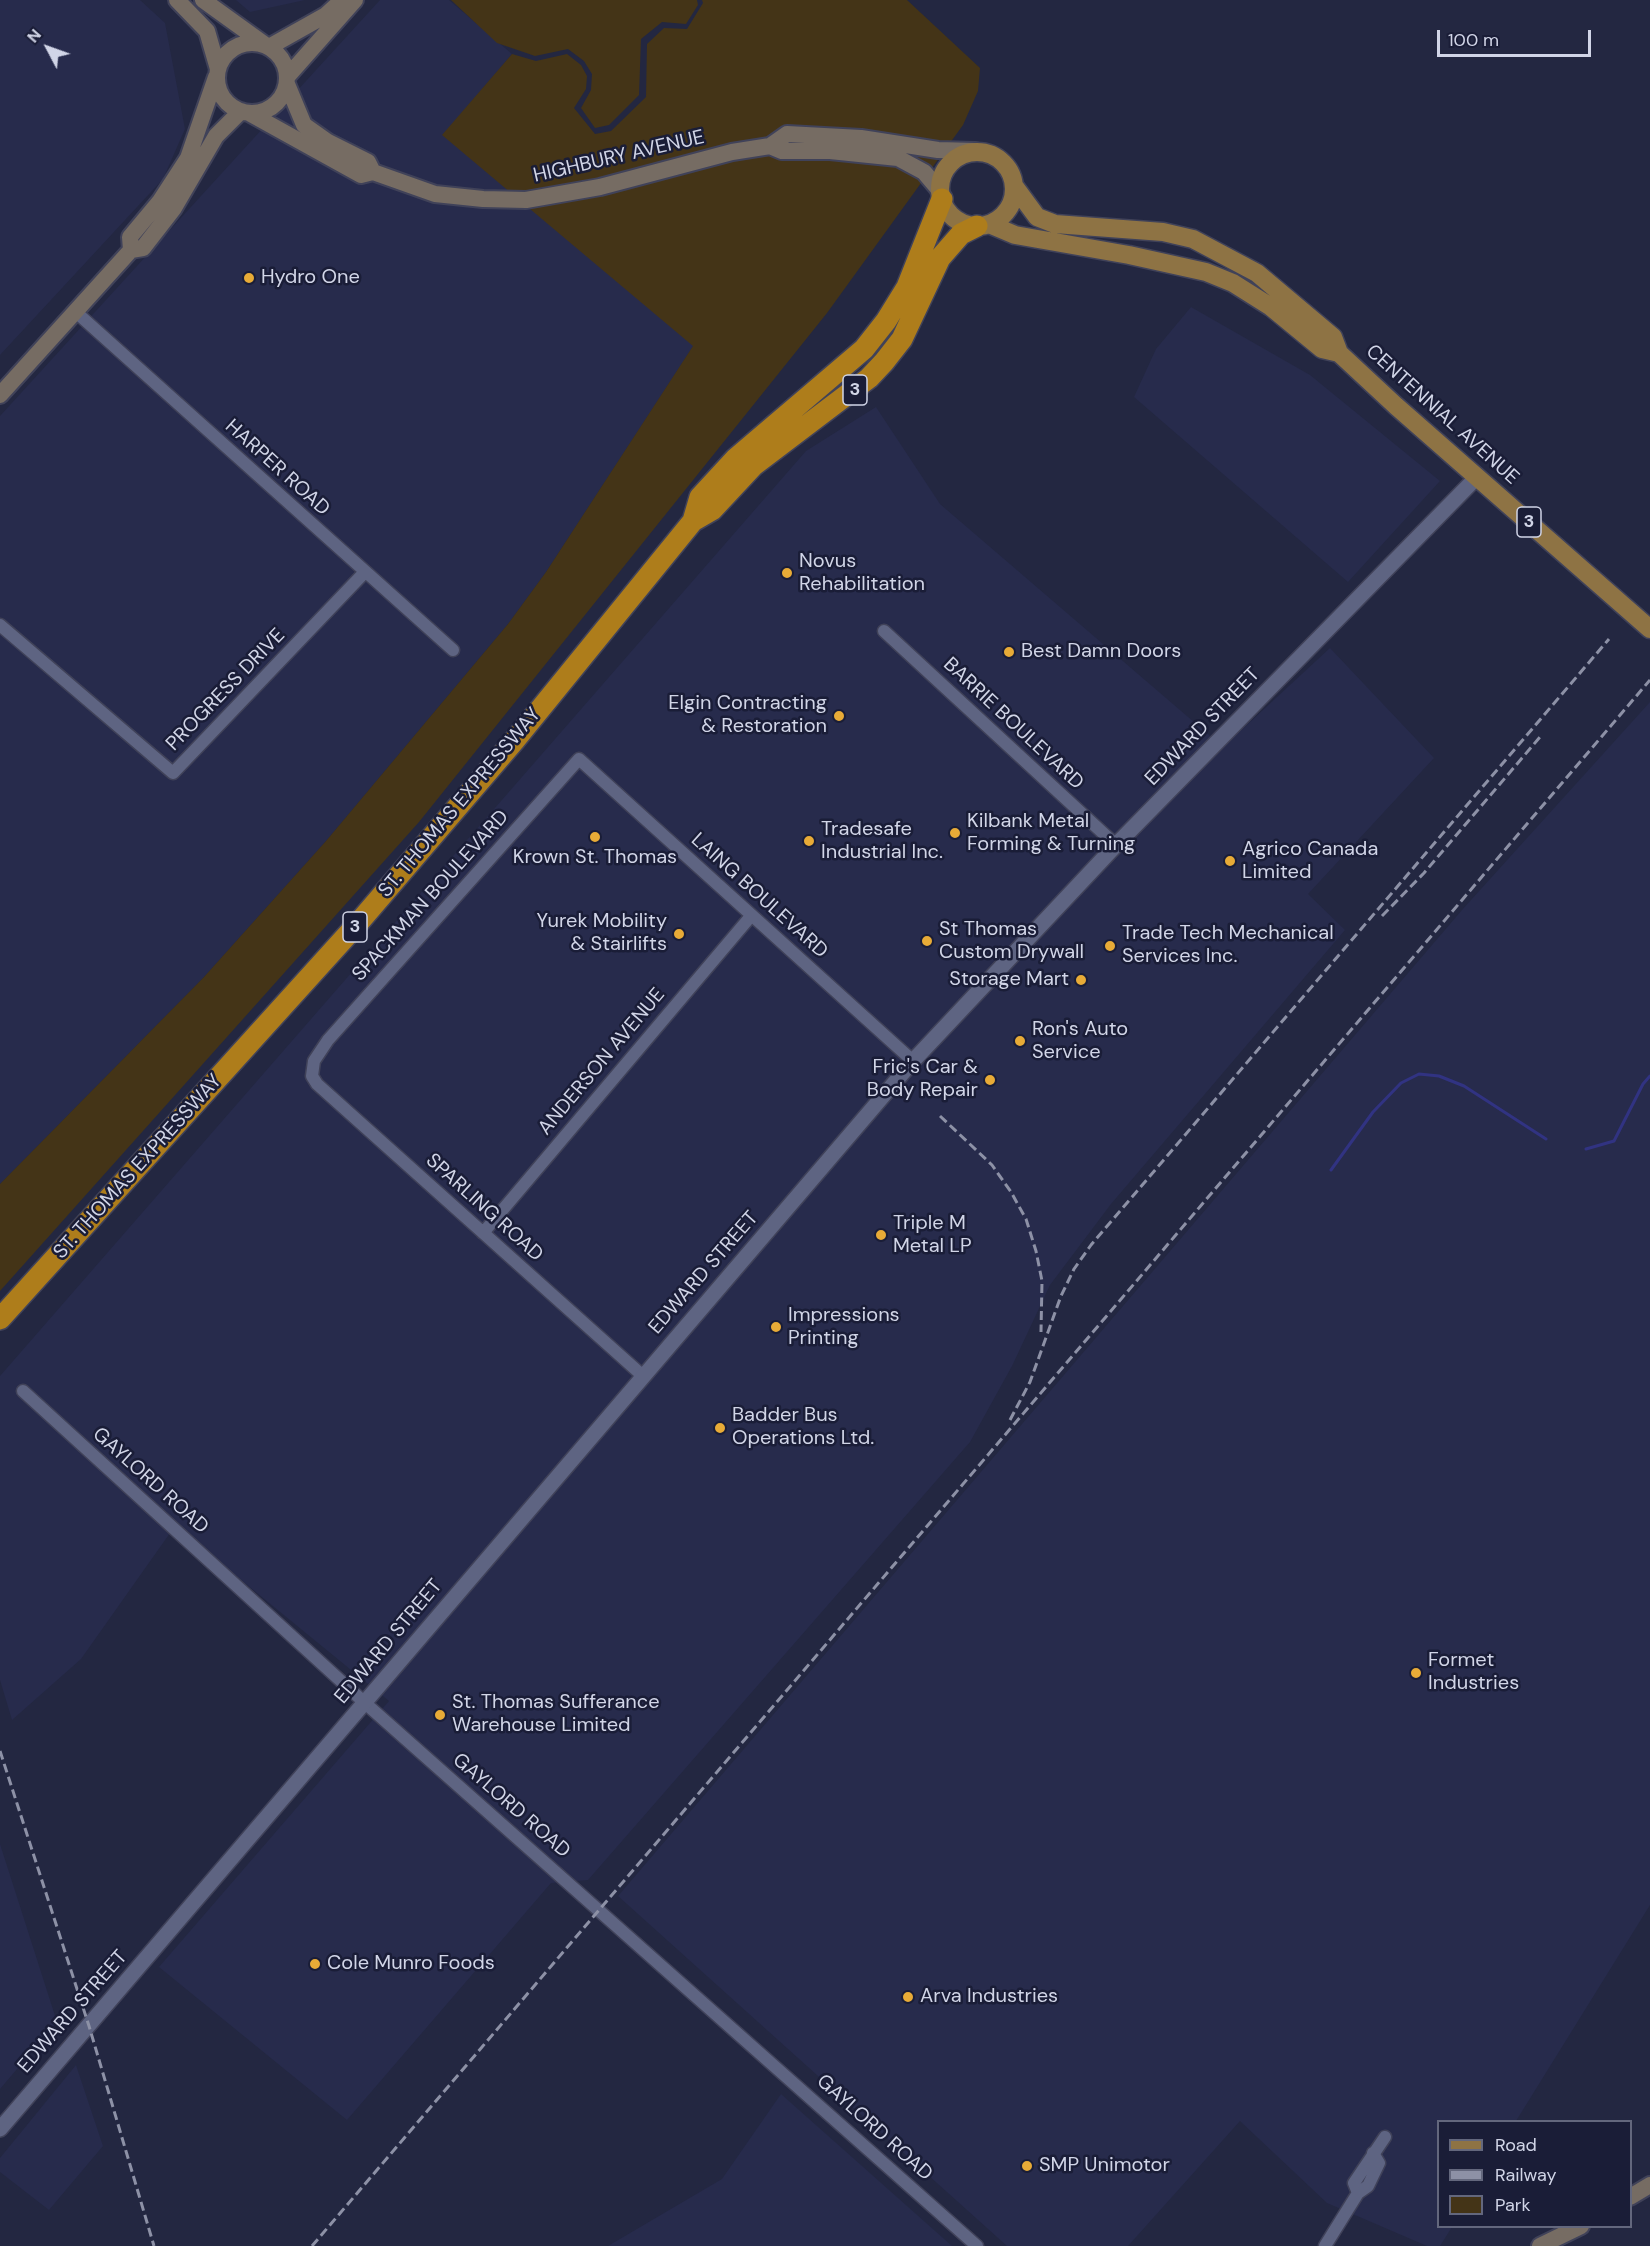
<!DOCTYPE html>
<html>
<head>
<meta charset="utf-8">
<style>
  body { margin:0 }
  #map { position:relative; width:1650px; height:2246px; overflow:hidden; background:#232741; font-family:"DM Sans",sans-serif }
  canvas { display:block }
  .legend { position:absolute; left:1437px; top:2120px; width:195px; height:108px; box-sizing:border-box; background:#1a1d37; border:2px solid #63677d; margin:0; padding:8px 10px; list-style:none; font-size:18px; color:#d1d5e7 }
  .legend li { display:flex; align-items:center; gap:12px; height:30px }
  .legend b { width:30px; border:2px solid #63677d }
  .north { position:absolute; left:18px; top:18px; width:60px; height:60px; -webkit-text-stroke:4px #1a1d37; paint-order:stroke; rotate:311deg; font-size:16px; font-weight:700; line-height:24px; text-align:center; color:#d1d5e7 }
  .north::after { content:''; display:block; margin:auto; width:21px; height:27px; background:#d1d5e7; clip-path:polygon(50% 0,100% 100%,50% 72%,0 100%) }
  .scale { position:absolute; left:1437px; top:30px; width:154px; height:27px; box-sizing:border-box; border:3px solid #d1d5e7; border-top:0; padding-left:8px; font-size:18px; line-height:21px; white-space:nowrap; color:#d1d5e7; -webkit-text-stroke:4px #1a1d37; paint-order:stroke }
</style>
</head>
<body>
<div id="map">
<canvas width="1650" height="2246"></canvas>
<ul class="legend">
<li><b style="height:8px;background:#8e7344"></b>Road</li>
<li><b style="height:8px;background:#8d91a6"></b>Railway</li>
<li><b style="height:16px;background:#443417"></b>Park</li>
</ul>
<div class="north">N</div>
<div class="scale">100 m</div>
</div>
<script>
const context = document.querySelector('canvas').getContext('2d');
context.lineJoin = 'round';
function fill(path, color) {
  context.fillStyle = color;
  context.fill(path, 'evenodd');
}
function poly(rows) {
  const path = new Path2D();
  for (const r of rows) {
    if (r.length === 3) {
      path.moveTo(r[0] + r[2], r[1]);
      path.arc(r[0], r[1], r[2], 0, 2 * Math.PI);
      continue;
    }
    path.moveTo(r[0], r[1]);
    for (let i = 2; i < r.length; i += 2) path.lineTo(r[i], r[i + 1]);
  }
  return path;
}
function strokePath(path, color, width, dash) {
  context.strokeStyle = color;
  context.lineWidth = width;
  context.lineCap = dash ? 'butt' : 'round';
  context.setLineDash(dash || []);
  context.stroke(path);
}
function label(font, color, halo, rows, align = 'center') {
  context.font = font + ' "DM Sans",sans-serif';
  context.lineWidth = 5;
  context.setLineDash([]);
  context.textBaseline = 'middle';
  context.strokeStyle = halo;
  context.fillStyle = color;
  for (const [text, x, y, turn = 0] of rows) {
    context.save();
    context.translate(x, y);
    context.rotate((+turn || 0) * Math.PI / 180);
    context.textAlign = isNaN(turn) ? turn : align;
    if (halo) context.strokeText(text, 0, 0);
    context.fillText(text, 0, 0);
    context.restore();
  }
}
const built = poly([
  [0,0,140,0,165,23,185,129,163,179,0,355],
  [236,0,305,0,250,12],
  [380,0,449,0,512,54,443,135,694,345,546,572,508,624,326,841,204,977,0,1184,0,416],
  [1191,307,1310,375,1440,481,1348,582,1134,397,1156,349],
  [876,407,940,504,1223,747,1330,648,1434,758,1308,894,1345,930,1111,1204,1050,1285,1012,1366,970,1442,588,1880,551,1883,347,2120,159,1967,389,1701,175,1526,81,1659,12,1720,0,1680,0,1376,806,451],
  [1650,702,1650,1905,1516,2121,1438,2122,1438,2226,1452,2227,1440,2246,1427,2246,1327,2203,1240,2121,1128,2246,1007,2246,618,1896,1462,910],
  [0,1844,57,2022,0,2089],
  [76,2065,103,2146,49,2210,0,2172,0,2158],
  [781,2094,952,2246,608,2246,722,2179]
]);
const green = poly([
  [451,0,697,0,698,5,686,24,662,22,641,39,639,95,609,125,595,128,581,108,591,90,592,74,584,61,568,49,535,56,497,43],
  [702,0,907,0,980,68,978,91,963,125,827,313,419,822,0,1291,0,1184,204,977,326,841,508,624,546,572,693,346,442,135,512,54,536,61,567,54,581,65,587,76,586,89,574,108,595,134,611,131,646,97,647,44,664,28,687,29,703,3]
]);
const stream = poly([
  [1586,1149,1614,1141,1643,1084,1650,1076],
  [1331,1170,1373,1112,1401,1083,1419,1074,1439,1076,1464,1086,1546,1139]
]);
const minor = poly([
  [77,313,453,650],
  [0,625,173,773,364,573],
  [884,631,1116,845],
  [483,1233,751,916],
  [643,1376,317,1084,312,1076,314,1061,328,1040,579,759,913,1061],
  [23,1391,365,1703,977,2246],
  [1358,2193,1354,2183,1385,2137],
  [1325,2246,1358,2193,1368,2186,1379,2163,1373,2153]
]);
const tertiary = poly([
  [0,2129,913,1061,1116,845,1477,477]
]);
const secondary = poly([
  [177,0,207,31,218,69],
  [203,0,264,44],
  [252,78,35],
  [269,47,326,15,339,3],
  [287,77,355,0],
  [287,84,304,125,328,142,368,162,373,172],
  [249,113,361,175,373,172,435,194,483,199,526,200,600,187,732,152,770,146,787,134,861,138,938,150,975,151],
  [770,146,782,151,830,151,898,158,924,172,941,192],
  [131,250,130,237,160,201,188,158,216,77],
  [0,395,131,250,143,248,174,208,216,136,241,111],
  [1630,2197,1650,2185],
  [1540,2246,1581,2226]
]);
const primary = poly([
  [977,189,37],
  [1015,187,1037,217,1055,224,1163,232,1193,239,1257,273,1333,337,1339,353,1396,406,1650,629],
  [989,224,1015,235,1129,255,1206,272,1233,283,1271,307,1322,349,1339,353]
]);
const motorway = poly([
  [693,521,700,497,735,459,864,349,886,321,907,287,942,199],
  [0,1319,360,921,515,740,693,521,712,510,753,466,869,378,884,362,902,339,940,258,961,234,977,226]
]);
const rail = poly([
  [1382,916,1424,873,1540,737],
  [940,1116,992,1165,1011,1192,1026,1219,1036,1251,1042,1281,1041,1332],
  [1010,1420,1030,1382,1061,1296,1074,1269,1091,1245,1609,639],
  [0,1751,89,2026,154,2246],
  [312,2246,1650,680]
]);
const markers = [
  [249,278,6,"#e8ab37"],
  [787,573,6,"#e8ab37"],
  [1009,652,6,"#e8ab37"],
  [839,716,6,"#e8ab37"],
  [955,833,6,"#e8ab37"],
  [595,837,6,"#e8ab37"],
  [809,841,6,"#e8ab37"],
  [1230,861,6,"#e8ab37"],
  [679,934,6,"#e8ab37"],
  [927,941,6,"#e8ab37"],
  [1110,946,6,"#e8ab37"],
  [1081,980,6,"#e8ab37"],
  [1020,1041,6,"#e8ab37"],
  [990,1080,6,"#e8ab37"],
  [881,1235,6,"#e8ab37"],
  [776,1327,6,"#e8ab37"],
  [720,1428,6,"#e8ab37"],
  [1416,1673,6,"#e8ab37"],
  [440,1715,6,"#e8ab37"],
  [315,1964,6,"#e8ab37"],
  [908,1997,6,"#e8ab37"],
  [1027,2166,6,"#e8ab37"]
];
const shields = [
  [855,390,24],
  [1529,522,24],
  [355,927,24]
];
const shieldNames = [
  ["3",855,390],
  ["3",1529,522],
  ["3",355,927]
];
const streetNames = [
  ["HIGHBURY AVENUE",619,157,-13],
  ["CENTENNIAL AVENUE",1442,415,42],
  ["HARPER ROAD",277,468,42],
  ["PROGRESS DRIVE",226,690,-46],
  ["BARRIE BOULEVARD",1013,724,43],
  ["EDWARD STREET",1203,727,-46],
  ["ST. THOMAS EXPRESSWAY",460,803,-50],
  ["SPACKMAN BOULEVARD",431,896,-48],
  ["LAING BOULEVARD",759,896,42],
  ["ANDERSON AVENUE",602,1062,-50],
  ["ST. THOMAS EXPRESSWAY",138,1167,-48],
  ["SPARLING ROAD",484,1208,42],
  ["EDWARD STREET",704,1273,-49],
  ["GAYLORD ROAD",150,1481,42],
  ["EDWARD STREET",389,1642,-50],
  ["GAYLORD ROAD",511,1806,41],
  ["EDWARD STREET",73,2012,-49],
  ["GAYLORD ROAD",874,2128,42]
];
const poiNames = [
  ["Hydro One",261,278],
  ["Novus",799,562],
  ["Rehabilitation",799,585],
  ["Best Damn Doors",1021,652],
  ["Elgin Contracting",827,704,"right"],
  ["& Restoration",827,727,"right"],
  ["Kilbank Metal",967,822],
  ["Forming & Turning",967,845],
  ["Tradesafe",821,830],
  ["Industrial Inc.",821,853],
  ["Agrico Canada",1242,850],
  ["Limited",1242,873],
  ["Krown St. Thomas",595,858,"center"],
  ["Yurek Mobility",667,922,"right"],
  ["& Stairlifts",667,945,"right"],
  ["St Thomas",939,930],
  ["Custom Drywall",939,953],
  ["Trade Tech Mechanical",1122,934],
  ["Services Inc.",1122,957],
  ["Storage Mart",1069,980,"right"],
  ["Ron's Auto",1032,1030],
  ["Service",1032,1053],
  ["Fric's Car &",978,1068,"right"],
  ["Body Repair",978,1091,"right"],
  ["Triple M",893,1224],
  ["Metal LP",893,1247],
  ["Impressions",788,1316],
  ["Printing",788,1339],
  ["Badder Bus",732,1416],
  ["Operations Ltd.",732,1439],
  ["Formet",1428,1661],
  ["Industries",1428,1684],
  ["St. Thomas Sufferance",452,1703],
  ["Warehouse Limited",452,1726],
  ["Cole Munro Foods",327,1964],
  ["Arva Industries",920,1997],
  ["SMP Unimotor",1039,2166]
];
fill(built, '#272b4c');
fill(green, '#443417');
strokePath(stream, '#313382', 3);
strokePath(minor, '#404259', 15);
strokePath(tertiary, '#404259', 18);
strokePath(secondary, '#404259', 20);
strokePath(primary, '#404259', 21);
strokePath(motorway, '#404259', 24);
strokePath(minor, '#5e6482', 12);
strokePath(tertiary, '#5e6482', 15);
strokePath(secondary, '#766c63', 16);
strokePath(primary, '#8e7344', 18);
strokePath(motorway, '#ae7d1b', 21);
strokePath(rail, '#8d91a6', 3, [9, 4.5]);
for (const [x, y, r, color] of markers) {
  const dot = new Path2D();
  dot.arc(x, y, r, 0, 2 * Math.PI);
  context.fillStyle = color;
  context.fill(dot);
  strokePath(dot, '#1a1d37', 2);
}
for (const [x, y, w] of shields) {
  const box = new Path2D();
  box.roundRect(x - w / 2, y - 15, w, 30, 4.5);
  context.fillStyle = '#1a1d37';
  context.fill(box);
  strokePath(box, '#d1d5e7', 1.5);
}
label('bold 18px', '#d1d5e7', null, shieldNames);
label('20px', '#d1d5e7', '#1a1d37', streetNames);
label('20px', '#d1d5e7', '#1a1d37', poiNames, 'left');
</script>
</body>
</html>
